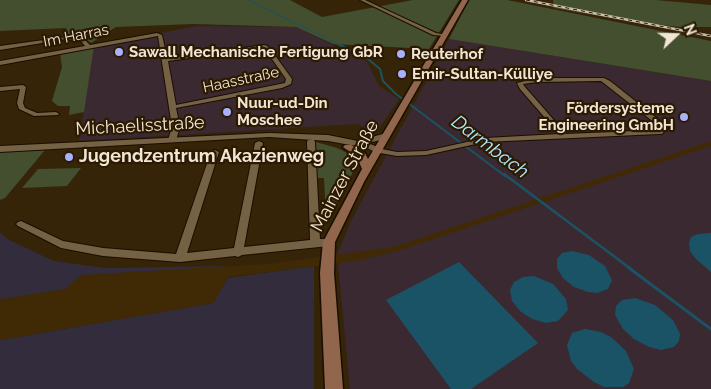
<!DOCTYPE html>
<html>
<head>
<meta charset="utf-8">
<style>
  body { margin:0 }
  #map { position:relative; width:711px; height:389px; overflow:hidden; background:#352407; font-family:Raleway,sans-serif }
  canvas { display:block }
  .north { position:absolute; left:651px; top:10px; width:50px; height:50px; -webkit-text-stroke:4px #2b1a00; paint-order:stroke; rotate:69deg; font-size:14px; font-weight:700; line-height:20px; text-align:center; color:#f1e5d5 }
  .north::after { content:''; display:block; margin:auto; width:18px; height:22px; background:#f1e5d5; clip-path:polygon(50% 0,100% 100%,50% 72%,0 100%) }
</style>
</head>
<body>
<div id="map">
<canvas width="711" height="389"></canvas>
<div class="north">N</div>
</div>
<script>
const context = document.querySelector('canvas').getContext('2d');
context.lineJoin = 'round';
function fill(path, color) {
  context.fillStyle = color;
  context.fill(path, 'evenodd');
}
function poly(rows) {
  const path = new Path2D();
  for (const r of rows) {
    path.moveTo(r[0], r[1]);
    for (let i = 2; i < r.length; i += 2) path.lineTo(r[i], r[i + 1]);
  }
  return path;
}
function strokePath(path, color, width, dash) {
  context.strokeStyle = color;
  context.lineWidth = width;
  context.lineCap = dash ? 'butt' : 'round';
  context.setLineDash(dash || []);
  context.stroke(path);
}
function label(font, color, halo, rows, align = 'center') {
  context.font = font + ' Raleway,sans-serif';
  context.lineWidth = 4.5;
  context.setLineDash([]);
  context.textBaseline = 'middle';
  context.strokeStyle = halo;
  context.fillStyle = color;
  for (const [text, x, y, turn = 0] of rows) {
    context.save();
    context.translate(x, y);
    context.rotate((+turn || 0) * Math.PI / 180);
    context.textAlign = isNaN(turn) ? turn : align;
    if (halo) context.strokeText(text, 0, 0);
    context.fillText(text, 0, 0);
    context.restore();
  }
}
const commercial = poly([
  [0,232,9,240,54,261,105,268,223,266,214,285,0,309],
  [314,266,314,389,0,389,0,340,213,303,228,278]
]);
const industrial = poly([
  [196,26,296,27,367,62,379,86,399,99,376,133,357,124,79,141,94,46],
  [449,39,711,81,711,389,350,389,337,254,352,219]
]);
const built = poly([
  [711,141,711,146,395,252,355,261,228,277,213,303,0,340,0,299,65,289,81,275,267,264,393,247]
]);
const green = poly([
  [0,0,290,0,322,17,413,0,459,0,429,49,333,44,296,27,194,24,116,27,91,43,85,39,69,36,66,28,0,31],
  [469,0,507,0,711,41,711,81,449,39],
  [553,0,656,0,711,5,711,27,680,27,629,21,554,8],
  [94,46,84,112,69,115,70,106,58,106,52,101,62,67,60,53],
  [316,142,337,148,357,158,355,168,329,218,326,217,324,178,317,178],
  [45,150,5,198,0,200,0,152],
  [81,168,67,186,22,188,38,169]
]);
const water = poly([
  [711,233,711,272,696,259,690,251,689,243,691,237,698,234],
  [572,251,589,255,605,266,612,280,608,289,597,293,588,292,574,287,563,278,557,268,557,259,562,253],
  [459,262,538,343,471,389,451,389,386,300],
  [534,276,553,284,566,299,568,310,558,321,546,323,532,319,520,311,512,301,510,290,514,282,523,277],
  [635,298,655,305,673,320,680,334,679,341,674,347,661,350,649,347,634,339,623,329,615,315,616,306,622,300],
  [585,329,601,332,611,337,626,351,634,369,629,383,623,387,604,387,594,382,577,369,571,361,567,345,572,333]
]);
const streamFar3 = poly([
  [249,0,340,45]
]);
const streamFar2 = poly([
  [338,44,368,59,380,69,383,81,396,94,505,176]
]);
const streamFar1 = poly([
  [504,174,631,269]
]);
const stream = poly([
  [629,268,711,329]
]);
const minor = poly([
  [360,0,365,0,436,33,447,35,445,36,433,35,360,0],
  [157,33,162,35,167,58,265,45,269,47,292,79,291,84,282,88,176,108,180,127,176,140,172,142,168,140,172,127,158,36,0,65,0,61,85,46,81,41,66,39,0,50,0,46,66,37,84,39,90,45,157,33],
  [262,48,265,49,286,79,285,83,176,105,168,61,262,48],
  [537,78,604,78,610,81,668,127,662,134,659,134,485,142,426,155,397,156,374,152,373,150,377,148,397,152,426,151,485,138,559,134,520,89,517,83,537,78],
  [601,81,660,127,657,130,566,134,525,87,523,84,537,82,601,81],
  [23,85,26,87,23,103,25,108,37,113,56,112,59,114,58,115,34,116,19,109,17,103,20,89,0,91,0,87,23,85],
  [308,140,314,140,315,142,320,239,333,239,334,242,333,245,329,246,242,255,238,257,235,256,180,262,103,256,61,248,18,226,16,224,18,222,21,221,63,241,103,248,176,254,211,152,215,150,219,152,187,253,234,248,255,143,259,141,263,143,244,247,310,240,307,142,308,140]
]);
const tertiary = poly([
  [269,133,328,135,358,141,386,133,390,136,389,138,368,143,380,148,381,150,380,152,377,153,367,148,328,141,269,137,0,152,0,146,269,133]
]);
const secondary = poly([
  [462,0,468,0,364,182,335,242,334,273,343,389,325,389,320,273,323,242,362,169,357,157,343,147,345,145,351,145,365,153,368,159,462,0]
]);
const rail = poly([
  [526,0,711,36]
]);
const markers = [
  [119,52,5,"#a9b0fc"],
  [401,54,5,"#a9b0fc"],
  [402,74,5,"#a9b0fc"],
  [227,112,5,"#a9b0fc"],
  [684,117,5,"#a9b0fc"],
  [69,157,5,"#a9b0fc"]
];
const farStreetnames = [
  ["Im Harras",76,36,-11],
  ["Haasstraße",241,80,-12]
];
const farPoinames = [
  ["Sawall Mechanische Fertigung GbR",129,52],
  ["Reuterhof",411,54],
  ["Emir-Sultan-Külliye",412,74],
  ["Nuur-ud-Din",237,103],
  ["Moschee",237,120],
  ["Fördersysteme",674,108,"right"],
  ["Engineering GmbH",674,125,"right"]
];
const streetNames = [
  ["Michaelisstraße",140,126,-3],
  ["Mainzer Straße",345,176,-62]
];
const poiNames = [
  ["Jugendzentrum Akazienweg",79,157]
];
const waterNames = [
  ["Darmbach",490,147,37]
];
fill(commercial, '#322c3c');
fill(industrial, '#3b2931');
fill(built, '#402a05');
fill(green, '#434f2f');
fill(water, '#1a5366');
strokePath(streamFar3, '#1a5366', 1);
strokePath(streamFar2, '#1a5366', 2);
strokePath(streamFar1, '#1a5366', 2.5);
strokePath(stream, '#1a5366', 3);
strokePath(minor, '#1a0e00', 2);
strokePath(tertiary, '#1a0e00', 2);
strokePath(secondary, '#1a0e00', 3);
fill(minor, '#756144');
fill(tertiary, '#756144');
fill(secondary, '#91664d');
strokePath(rail, '#ccbfad', 2.5);
strokePath(rail, '#2b1a00', 1, [4]);
for (const [x, y, r, color] of markers) {
  const dot = new Path2D();
  dot.arc(x, y, r, 0, 2 * Math.PI);
  context.fillStyle = color;
  context.fill(dot);
  strokePath(dot, '#2b1a00', 2);
}
label('15px', '#f1e5d5', '#2b1a00', farStreetnames);
label('bold 15px', '#f1e5d5', '#2b1a00', farPoinames, 'left');
label('18px', '#f1e5d5', '#2b1a00', streetNames);
label('bold 18px', '#f1e5d5', '#2b1a00', poiNames, 'left');
label('italic 19px', '#ade7fe', '#2b1a00', waterNames);
</script>
</body>
</html>
